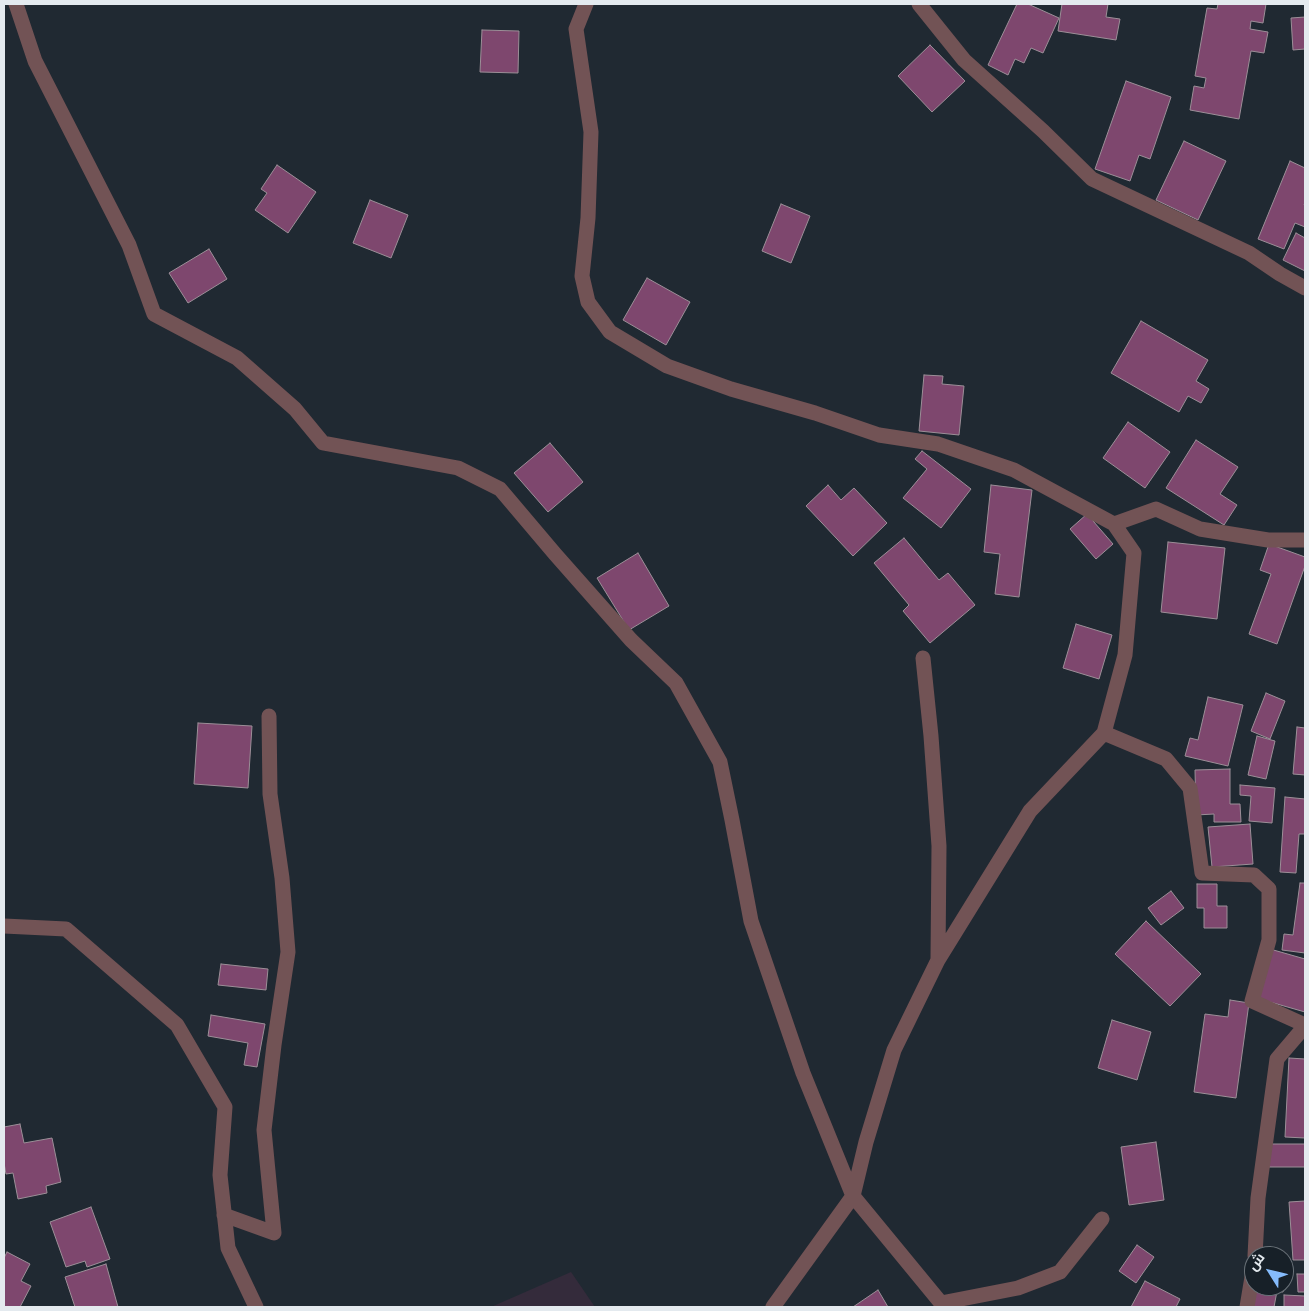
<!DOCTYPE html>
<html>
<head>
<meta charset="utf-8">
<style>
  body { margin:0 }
  #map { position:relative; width:1309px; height:1311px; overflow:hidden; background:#202932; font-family:Overpass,Cairo,sans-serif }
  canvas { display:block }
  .frame { position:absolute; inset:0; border:5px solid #e4eaef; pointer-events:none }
  .north { position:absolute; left:1244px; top:1246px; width:50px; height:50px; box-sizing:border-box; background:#172028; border:1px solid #697178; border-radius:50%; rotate:306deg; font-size:14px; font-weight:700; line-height:20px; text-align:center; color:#e4eaef }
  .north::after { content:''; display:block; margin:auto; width:18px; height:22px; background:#85bbfb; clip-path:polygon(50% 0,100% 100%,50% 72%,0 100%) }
</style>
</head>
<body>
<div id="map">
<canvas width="1309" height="1311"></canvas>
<div class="frame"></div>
<div class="north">ش</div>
</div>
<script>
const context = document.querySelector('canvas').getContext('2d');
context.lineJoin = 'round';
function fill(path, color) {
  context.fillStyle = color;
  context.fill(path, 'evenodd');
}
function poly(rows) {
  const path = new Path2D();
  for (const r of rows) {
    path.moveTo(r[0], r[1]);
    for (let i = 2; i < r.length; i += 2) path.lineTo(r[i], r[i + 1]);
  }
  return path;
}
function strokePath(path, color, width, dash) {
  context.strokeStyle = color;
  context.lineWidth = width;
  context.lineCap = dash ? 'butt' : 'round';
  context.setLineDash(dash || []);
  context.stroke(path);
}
const education = poly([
  [571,1272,595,1307,491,1307]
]);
const building = poly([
  [1017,4,1028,4,1059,18,1043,53,1031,48,1024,63,1015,59,1008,75,988,65,1017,4],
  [1062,4,1108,4,1106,17,1120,19,1116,40,1058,31,1062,4],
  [1218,4,1266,4,1263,23,1251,21,1250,29,1268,32,1264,53,1251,51,1239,119,1190,110,1194,86,1204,88,1206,78,1195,76,1207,8,1217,9,1218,4],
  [1305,17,1305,49,1293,50,1291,18,1305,17],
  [482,30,519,31,518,73,480,72,482,30],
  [930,45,965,81,932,112,898,76,930,45],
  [1126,81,1171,97,1150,159,1139,155,1130,181,1095,169,1126,81],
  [1184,141,1226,161,1198,220,1156,200,1184,141],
  [1290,161,1305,168,1305,202,1304,205,1305,206,1305,227,1295,223,1284,249,1258,239,1290,161],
  [277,165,316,192,288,233,255,210,267,193,261,189,277,165],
  [370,200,408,215,391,258,353,243,370,200],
  [781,204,810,216,791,263,762,251,781,204],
  [1296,233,1305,238,1305,271,1283,260,1296,233],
  [209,249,227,279,188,303,169,273,209,249],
  [647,278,690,302,666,345,623,320,647,278],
  [1141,321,1208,360,1196,381,1209,389,1201,403,1188,396,1179,412,1111,373,1141,321],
  [924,375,943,376,942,384,964,386,959,435,919,431,924,375],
  [1128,422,1170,452,1145,488,1103,458,1128,422],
  [1196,440,1238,467,1220,494,1237,505,1224,525,1166,488,1196,440],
  [550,443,583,482,548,512,514,473,550,443],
  [922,451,971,489,941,528,903,498,927,469,915,459,922,451],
  [828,485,841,500,854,488,887,523,853,556,806,506,828,485],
  [991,485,1032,490,1019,597,995,594,1000,554,984,552,991,485],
  [1087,514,1113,544,1096,559,1070,529,1087,514],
  [904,538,939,580,948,573,975,605,930,643,903,611,909,605,874,563,904,538],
  [1168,542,1225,548,1217,619,1161,612,1168,542],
  [1269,544,1305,557,1305,566,1277,644,1249,634,1271,574,1260,570,1269,544],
  [638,553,669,606,629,630,597,578,638,553],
  [1076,624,1112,635,1099,679,1063,668,1076,624],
  [1266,693,1285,701,1270,739,1251,731,1266,693],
  [1208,697,1243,705,1228,766,1185,756,1190,738,1198,740,1208,697],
  [198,723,252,726,248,788,194,784,198,723],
  [1297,727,1305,728,1305,775,1293,774,1297,727],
  [1257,736,1275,741,1266,779,1248,775,1257,736],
  [1230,769,1230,804,1240,804,1241,822,1214,822,1214,814,1196,815,1195,770,1230,769],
  [1240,785,1275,788,1272,823,1249,821,1251,796,1240,795,1240,785],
  [1285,797,1305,799,1305,834,1299,834,1296,873,1280,872,1285,797],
  [1250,824,1253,864,1212,867,1208,827,1250,824],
  [1300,883,1305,883,1305,953,1282,950,1284,934,1293,935,1300,883],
  [1197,884,1217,884,1217,906,1227,906,1227,928,1204,928,1204,908,1197,908,1197,884],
  [1171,891,1184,908,1161,925,1148,908,1171,891],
  [1146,921,1201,974,1170,1006,1115,954,1146,921],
  [1270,949,1305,959,1305,1012,1256,998,1270,949],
  [221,964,268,969,266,990,218,985,221,964],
  [1230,1000,1249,1003,1236,1098,1194,1092,1205,1014,1228,1017,1230,1000],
  [211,1015,265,1024,257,1067,244,1065,248,1043,208,1036,211,1015],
  [1112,1020,1151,1032,1137,1080,1098,1068,1112,1020],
  [1289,1058,1305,1059,1305,1138,1285,1137,1289,1058],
  [20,1124,24,1143,52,1138,61,1182,46,1186,47,1193,18,1199,13,1173,6,1174,4,1163,4,1127,20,1124],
  [1156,1142,1164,1200,1129,1205,1121,1147,1156,1142],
  [1268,1144,1305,1144,1305,1167,1268,1167,1268,1144],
  [1305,1201,1305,1260,1293,1260,1289,1202,1305,1201],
  [91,1207,110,1259,87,1267,85,1261,66,1267,50,1222,91,1207],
  [1137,1245,1154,1257,1136,1283,1119,1271,1137,1245],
  [7,1252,30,1264,21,1281,31,1286,20,1307,4,1307,4,1258,7,1252],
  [106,1264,118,1307,75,1307,65,1277,106,1264],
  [1297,1274,1305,1274,1305,1292,1298,1292,1297,1274],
  [1145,1281,1180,1299,1176,1307,1131,1307,1145,1281],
  [1257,1286,1284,1286,1283,1292,1277,1291,1274,1307,1253,1307,1257,1286],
  [878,1290,888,1307,853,1307,878,1290],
  [1284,1295,1305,1296,1305,1307,1284,1307,1284,1295]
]);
const minor = poly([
  [16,4,35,61,129,245,154,314,237,358,295,409,323,443,458,468,500,489,555,554,631,640,676,683,720,762,732,820,751,921,803,1073,853,1196,941,1303,1018,1288,1060,1272,1102,1219],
  [586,4,576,29,591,132,588,218,582,276,588,302,610,332,667,366,731,389,815,413,879,435,938,444,1014,470,1114,524,1156,509,1200,529,1268,540,1305,540],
  [919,4,964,60,1043,131,1092,179,1249,253,1280,274,1305,288],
  [923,658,931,736,939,846,938,958],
  [1104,733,1166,759,1190,788,1202,873,1254,875,1269,889,1269,940,1252,1001,1305,1025],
  [4,926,66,929,177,1025,225,1107,220,1175,228,1248,256,1307],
  [224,1215,274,1233,264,1130,274,1045,288,952,282,878,270,794,269,716],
  [1255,1256,1258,1198,1277,1059,1305,1026],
  [773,1307,853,1196,866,1142,894,1050,938,960,1030,811,1104,733,1125,655,1134,553,1114,524],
  [1247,1307,1254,1265]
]);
fill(education, '#342b3b');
fill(building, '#7e476e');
strokePath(building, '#9c8f98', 1);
strokePath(minor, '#725355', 15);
</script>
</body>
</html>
